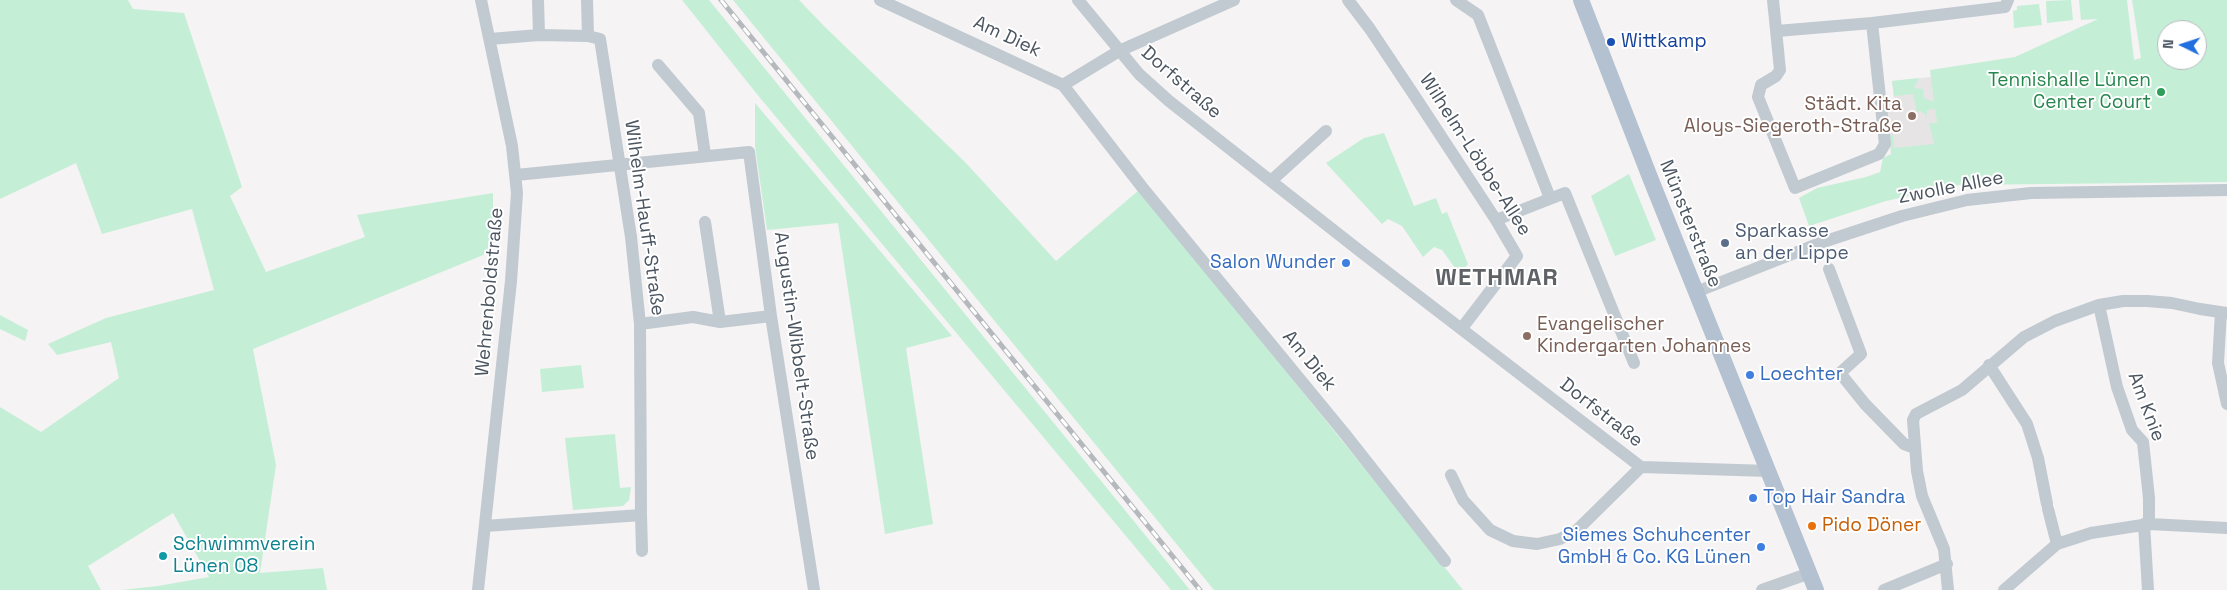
<!DOCTYPE html>
<html>
<head>
<meta charset="utf-8">
<style>
  body { margin:0 }
  #map { position:relative; width:2227px; height:590px; overflow:hidden; background:#f5f3f3; font-family:"Space Grotesk",sans-serif }
  canvas { display:block }
  .north { position:absolute; left:2157px; top:20px; width:50px; height:50px; box-sizing:border-box; background:#fff; border:1px solid #b7bbbf; border-radius:50%; rotate:274deg; font-size:14px; font-weight:700; line-height:20px; text-align:center; color:#4b5560 }
  .north::after { content:''; display:block; margin:auto; width:18px; height:22px; background:#2270e0; clip-path:polygon(50% 0,100% 100%,50% 72%,0 100%) }
</style>
</head>
<body>
<div id="map">
<canvas width="2227" height="590"></canvas>
<div class="north">N</div>
</div>
<script>
const context = document.querySelector('canvas').getContext('2d');
context.lineJoin = 'round';
function fill(path, color) {
  context.fillStyle = color;
  context.fill(path, 'evenodd');
}
function poly(rows) {
  const path = new Path2D();
  for (const r of rows) {
    path.moveTo(r[0], r[1]);
    for (let i = 2; i < r.length; i += 2) path.lineTo(r[i], r[i + 1]);
  }
  return path;
}
function strokePath(path, color, width, dash) {
  context.strokeStyle = color;
  context.lineWidth = width;
  context.lineCap = dash ? 'butt' : 'round';
  context.setLineDash(dash || []);
  context.stroke(path);
}
function label(font, color, halo, rows, align = 'center') {
  context.font = font + ' "Space Grotesk",sans-serif';
  context.lineWidth = 4;
  context.setLineDash([]);
  context.textBaseline = 'middle';
  context.strokeStyle = halo;
  context.fillStyle = color;
  for (const [text, x, y, turn = 0] of rows) {
    context.save();
    context.translate(x, y);
    context.rotate((+turn || 0) * Math.PI / 180);
    context.textAlign = isNaN(turn) ? turn : align;
    if (halo) context.strokeText(text, 0, 0);
    context.fillText(text, 0, 0);
    context.restore();
  }
}
const education = poly([
  [1932,77,1940,149,1891,154,1886,99,1894,98,1892,81]
]);
const green = poly([
  [0,0,128,0,133,9,184,13,242,187,230,196,266,272,365,237,357,215,493,193,493,251,253,349,276,465,260,573,323,568,327,590,121,590,158,586,209,577,173,513,88,566,101,590,0,590,0,407,41,432,119,378,111,342,57,355,48,344,106,318,214,290,192,209,102,234,76,163,0,199],
  [682,0,709,0,1190,590,1171,590,756,93],
  [733,0,799,0,825,27,965,162,1056,261,1139,190,1463,590,1214,590],
  [2071,0,2073,20,2047,23,2046,1],
  [2079,0,2127,0,2134,60,2141,58,2132,0,2227,0,2227,182,1959,185,1886,201,1809,226,1799,198,1817,188,1866,177,1880,172,1883,158,1891,154,1890,135,1893,135,1894,148,1934,144,1929,123,1937,123,1935,109,1927,110,1926,121,1925,114,1920,111,1917,112,1913,94,1894,96,1892,81,1919,78,1914,88,1923,89,1924,98,1934,102,1930,70,2015,57,2098,19,2081,20],
  [2167,30,2197,30,2197,60,2167,60],
  [2039,4,2042,25,2014,28,2013,11,2017,10,2017,6],
  [755,103,952,336,906,348,933,524,885,534,838,223,767,230,755,146],
  [1384,133,1414,206,1436,198,1442,214,1447,212,1468,264,1460,275,1442,250,1434,247,1423,257,1402,226,1388,219,1382,224,1326,163,1364,138],
  [1629,174,1656,240,1615,256,1591,196],
  [0,315,28,330,25,341,0,329],
  [581,365,584,388,542,392,540,369],
  [615,434,620,488,631,487,629,500,623,506,573,510,565,438]
]);
const minor = poly([
  [538,0,539,35],
  [587,0,588,36],
  [880,0,1063,85],
  [1078,0,1139,74,1169,101,1365,255,1641,467,1769,471],
  [1234,0,1119,51,1063,85,1142,187,1345,434,1445,561],
  [1348,0,1370,29,1416,98,1496,220,1517,256,1462,328],
  [1456,0,1478,15,1550,198],
  [1773,0,1780,70,1776,76,1761,85,1758,97,1795,188,1879,154,1885,144,1872,23],
  [1777,31,1872,23,2005,7,2008,0],
  [658,65,699,113,705,155],
  [516,175,749,152,771,316,814,590],
  [1272,180,1326,131],
  [1496,220,1565,193,1634,363],
  [705,222,720,322],
  [1829,269,1861,354,1840,373,1865,404,1904,444,1915,448],
  [1696,292,1820,243,1902,216,1967,200,2031,193,2227,190],
  [2099,305,2117,387,2132,430,2143,442,2149,498,2149,524],
  [2221,312,2218,363,2227,404],
  [640,324,693,317,720,322,771,316],
  [1989,365,2027,424,2038,458,2047,504],
  [1451,475,1463,500,1490,530,1513,541,1537,544,1560,539,1577,530,1641,467],
  [2048,509,2057,544],
  [641,515,642,551],
  [2144,524,2148,590],
  [485,526,641,515,640,324,631,237,600,39,588,36,539,35,490,39],
  [478,590,511,281,517,193,512,146,481,0],
  [1762,590,1810,573],
  [1884,590,1947,564],
  [1948,590,1944,549,1922,496,1917,471,1913,420,1916,414,1962,390,2024,337,2055,321,2099,305,2123,301,2147,301,2172,303,2200,309,2227,313],
  [2004,590,2057,544,2091,533,2149,524,2227,528]
]);
const major = poly([
  [1581,0,1651,180,1816,590]
]);
const rail = poly([
  [721,0,1200,590]
]);
const markers = [
  [1611,42,5,"#1a4fb4"],
  [2161,92,5,"#2e9e5b"],
  [1912,116,5,"#8d6e63"],
  [1725,243,5,"#5c6f8a"],
  [1346,263,5,"#3f7fe0"],
  [1527,336,5,"#8d6e63"],
  [1750,375,5,"#3f7fe0"],
  [1753,498,5,"#3f7fe0"],
  [1812,526,5,"#e8710a"],
  [1761,547,5,"#3f7fe0"],
  [163,556,5,"#0f9aa8"]
];
const streetNames = [
  ["Am Diek",1007,37,25],
  ["Dorfstraße",1181,83,41],
  ["Wilhelm-Löbbe-Allee",1475,155,57],
  ["Zwolle Allee",1951,188,-11],
  ["Wilhelm-Hauff-Straße",644,218,82],
  ["Münsterstraße",1690,224,68],
  ["Wehrenboldstraße",490,292,-85],
  ["Augustin-Wibbelt-Straße",796,346,82],
  ["Am Diek",1309,361,50],
  ["Am Knie",2146,407,69],
  ["Dorfstraße",1601,413,38]
];
const transitNames = [
  ["Wittkamp",1621,42]
];
const leisureNames = [
  ["Tennishalle Lünen",2151,81],
  ["Center Court",2151,103]
];
const educationNames = [
  ["Städt. Kita",1902,105],
  ["Aloys-Siegeroth-Straße",1902,127],
  ["Evangelischer",1537,325,"left"],
  ["Kindergarten Johannes",1537,347,"left"]
];
const serviceNames = [
  ["Sparkasse",1735,232],
  ["an der Lippe",1735,254]
];
const shopNames = [
  ["Salon Wunder",1336,263],
  ["Loechter",1760,375,"left"],
  ["Top Hair Sandra",1763,498,"left"],
  ["Siemes Schuhcenter",1751,536],
  ["GmbH & Co. KG Lünen",1751,558]
];
const foodNames = [
  ["Pido Döner",1822,526]
];
const cultureNames = [
  ["Schwimmverein",173,545],
  ["Lünen 08",173,567]
];
const districtNames = [
  ["WETHMAR",1497,278]
];
fill(education, '#e6e4e5');
fill(green, '#c4efd6');
strokePath(minor, '#c1c9d1', 12);
strokePath(major, '#b4c1d0', 16);
strokePath(rail, '#b5b8bc', 5);
strokePath(rail, '#fff', 3, [9]);
for (const [x, y, r, color] of markers) {
  const dot = new Path2D();
  dot.arc(x, y, r, 0, 2 * Math.PI);
  context.fillStyle = color;
  context.fill(dot);
  strokePath(dot, '#fff', 2);
}
label('19px', '#4b5560', '#fff', streetNames);
label('19px', '#164399', '#fff', transitNames, 'left');
label('19px', '#27864d', '#fff', leisureNames, 'right');
label('19px', '#785e54', '#fff', educationNames, 'right');
label('19px', '#4e5e75', '#fff', serviceNames, 'left');
label('19px', '#366cbe', '#fff', shopNames, 'right');
label('19px', '#c56008', '#fff', foodNames, 'left');
label('19px', '#0d838f', '#fff', cultureNames, 'left');
context.letterSpacing = '1px';
label('bold 24px', '#5f6367', '#fff', districtNames);
context.letterSpacing = '0px';
</script>
</body>
</html>
